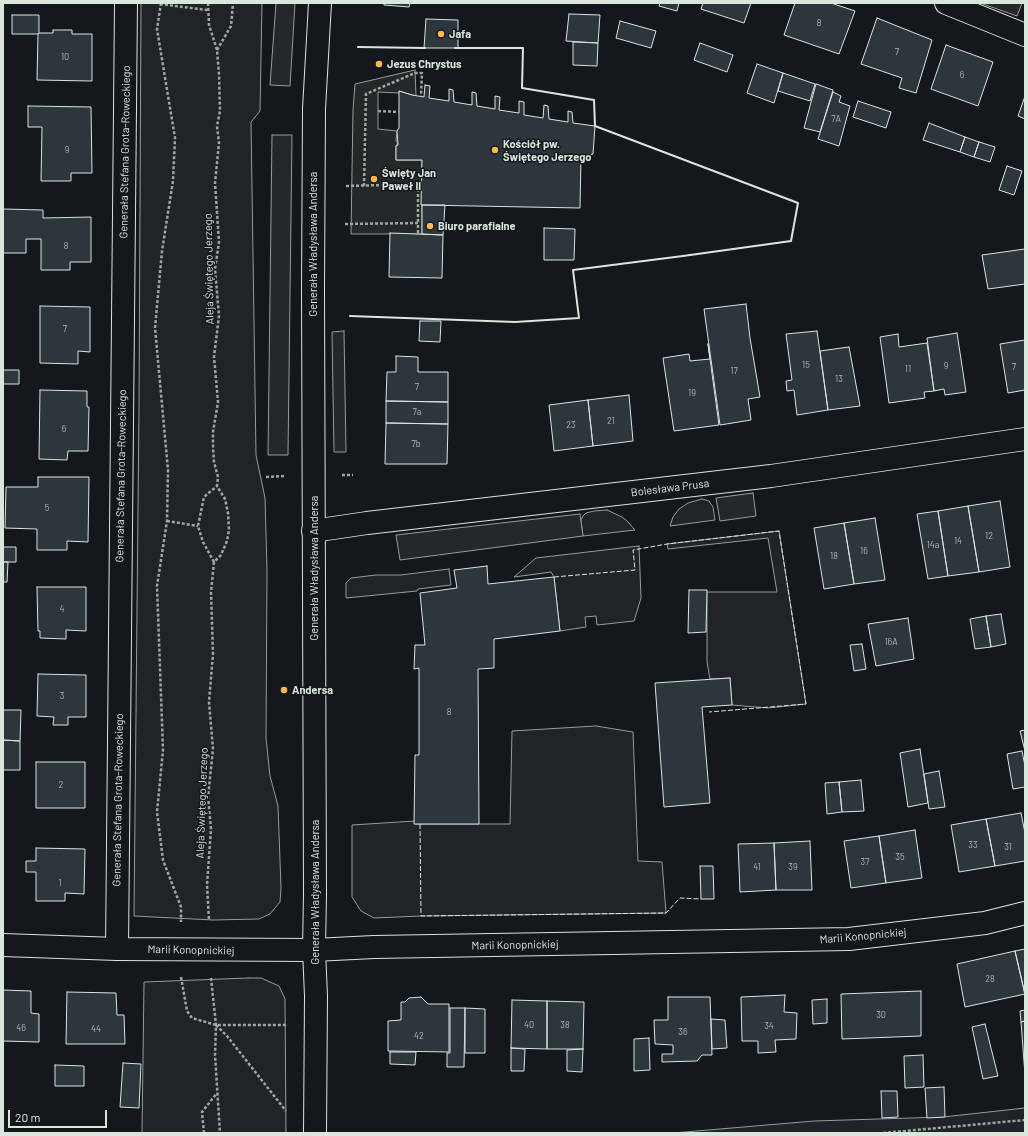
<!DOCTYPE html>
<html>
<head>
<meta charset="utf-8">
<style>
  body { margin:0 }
  #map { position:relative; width:1028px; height:1136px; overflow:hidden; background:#14181c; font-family:Barlow,sans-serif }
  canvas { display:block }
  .frame { position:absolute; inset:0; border:4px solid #d8e6dc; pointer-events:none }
  .scale { position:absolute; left:8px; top:1110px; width:99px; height:18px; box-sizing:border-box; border:2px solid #d8e6dc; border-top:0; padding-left:5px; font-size:12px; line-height:14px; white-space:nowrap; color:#d8e6dc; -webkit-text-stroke:3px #14181c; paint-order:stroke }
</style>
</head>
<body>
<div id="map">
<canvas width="1028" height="1136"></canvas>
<div class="frame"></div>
<div class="scale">20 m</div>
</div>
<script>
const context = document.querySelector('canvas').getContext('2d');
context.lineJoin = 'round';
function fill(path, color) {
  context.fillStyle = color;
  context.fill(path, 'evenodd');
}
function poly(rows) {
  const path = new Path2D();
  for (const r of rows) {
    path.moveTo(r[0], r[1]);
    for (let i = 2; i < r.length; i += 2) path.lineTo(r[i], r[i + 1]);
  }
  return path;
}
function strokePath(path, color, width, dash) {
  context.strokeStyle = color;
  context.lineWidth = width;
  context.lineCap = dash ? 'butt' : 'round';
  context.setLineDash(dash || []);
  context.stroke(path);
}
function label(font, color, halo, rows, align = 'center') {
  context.font = font + ' Barlow,sans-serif';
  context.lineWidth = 3;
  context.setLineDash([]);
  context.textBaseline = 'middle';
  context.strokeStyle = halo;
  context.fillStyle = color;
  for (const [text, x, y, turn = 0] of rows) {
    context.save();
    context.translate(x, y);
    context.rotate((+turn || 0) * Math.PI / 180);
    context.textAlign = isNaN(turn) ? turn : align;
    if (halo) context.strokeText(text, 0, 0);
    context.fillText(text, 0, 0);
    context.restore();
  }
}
const green = poly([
  [141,3,262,3,260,111,251,122,256,455,265,498,267,570,266,738,270,776,278,806,281,888,280,902,270,914,259,919,213,920,134,916,139,407,141,3],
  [702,499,709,501,713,507,715,520,670,526,673,517,679,509,688,503,702,499],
  [607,510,622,517,627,521,635,530,583,536,581,520,583,516,586,513,594,511,607,510],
  [779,531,806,704,768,708,732,705,730,678,710,679,707,662,707,592,777,592,768,538,668,549,667,544,779,531],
  [639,546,641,598,634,621,597,625,596,616,585,617,586,627,560,631,554,577,551,572,514,577,536,558,639,546],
  [449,569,451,585,418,589,417,591,346,598,346,583,351,578,376,575,401,575,449,569],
  [596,726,633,732,638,861,662,862,666,913,421,916,374,918,361,911,352,897,352,825,415,821,415,824,510,824,512,731,596,726],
  [248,978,261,978,279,986,285,999,286,1133,142,1133,144,982,248,978],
  [1025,1108,1025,1133,673,1133,814,1121,943,1117,1025,1108]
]);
const parking = poly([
  [276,3,295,3,290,86,270,85,276,3],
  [980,3,1022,3,1017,16,980,3],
  [415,70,416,96,399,91,399,93,378,92,378,129,397,131,396,141,398,142,396,146,396,160,422,160,422,234,351,234,353,110,355,84,415,70],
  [272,135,292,135,288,455,268,455,272,135],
  [344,331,346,452,334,452,332,332,344,331],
  [753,493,756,516,720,521,716,498,753,493],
  [580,514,583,536,400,560,396,535,580,514]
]);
const building = poly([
  [384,3,410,3,409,7,384,5,384,3],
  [660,3,679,3,677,11,659,6,660,3],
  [703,3,751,3,744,23,701,9,703,3],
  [795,3,831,3,855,11,839,54,784,35,795,3],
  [569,14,600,15,598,43,566,41,569,14],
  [12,15,39,15,39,33,38,34,12,34,12,15],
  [877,18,932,40,916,93,899,88,902,78,861,64,877,18],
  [426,19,458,20,458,48,424,48,426,19],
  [620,21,656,31,651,48,616,38,620,21],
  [53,30,72,30,72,34,92,34,92,81,37,80,38,34,39,33,53,33,53,30],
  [573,42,598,43,597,66,573,65,573,42],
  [700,43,733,55,727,72,694,60,700,43],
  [946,45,993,62,978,106,931,89,946,45],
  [757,64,783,73,774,103,747,93,757,64],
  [783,73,815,84,810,101,778,91,783,73],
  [816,84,833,90,820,132,804,128,816,84],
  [425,85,430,86,429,98,449,101,449,89,453,90,454,102,472,105,472,92,476,93,477,106,495,109,495,96,500,97,499,110,519,113,519,101,524,102,524,115,543,118,544,105,548,106,549,119,568,122,568,111,572,112,573,123,595,126,593,154,581,156,580,208,421,205,422,160,396,160,396,146,398,145,397,131,399,128,399,91,412,95,424,97,425,85],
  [833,92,841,96,839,102,850,106,839,146,818,139,833,92],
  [1025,96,1025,119,1018,116,1025,96],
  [858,101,891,112,886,128,853,117,858,101],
  [28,106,91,107,92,173,71,173,71,181,41,181,42,127,28,127,28,106],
  [929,123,965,137,960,152,923,140,929,123],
  [965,137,979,142,974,157,960,152,965,137],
  [979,142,995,147,990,162,974,157,979,142],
  [1007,166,1022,171,1014,195,999,190,1007,166],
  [422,205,445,205,443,235,422,234,422,205],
  [3,209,43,210,43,218,91,217,91,262,70,262,70,270,41,270,41,239,26,239,26,253,3,253,3,209],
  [544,228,575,229,574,260,544,260,544,228],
  [390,233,443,235,442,278,389,277,390,233],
  [1025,249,1025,284,988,289,982,255,1025,249],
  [746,304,750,338,760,397,748,399,751,420,720,425,704,309,746,304],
  [40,306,90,307,90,352,78,351,78,364,40,363,40,306],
  [420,321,441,321,440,342,419,341,420,321],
  [817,331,828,410,797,415,794,390,787,391,786,381,792,380,786,334,817,331],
  [957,333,966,392,945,395,944,389,934,391,927,338,957,333],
  [898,334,899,347,927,343,934,391,924,392,925,398,889,403,880,337,898,334],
  [1025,340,1025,390,1008,393,1000,344,1025,340],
  [708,344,719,425,674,431,663,358,689,354,690,361,710,359,708,344],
  [849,347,860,406,828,410,820,351,849,347],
  [396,356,418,357,418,372,448,372,448,402,386,401,387,372,396,372,396,356],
  [3,370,19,370,19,384,3,384,3,370],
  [40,390,87,391,87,407,89,407,88,451,68,451,67,460,39,459,40,390],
  [629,395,633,441,593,446,588,400,629,395],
  [588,400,593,446,554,451,549,405,588,400],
  [386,401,448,402,448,424,386,423,386,401],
  [386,423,448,424,447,464,385,464,386,423],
  [38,477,89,477,88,542,67,541,67,550,37,550,37,529,5,528,6,487,38,487,38,477],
  [1000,501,1010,567,979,572,968,506,1000,501],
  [968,506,979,572,948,576,938,511,968,506],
  [938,511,948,576,928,579,917,514,938,511],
  [875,518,885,580,854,584,844,523,875,518],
  [844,523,854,584,824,589,814,528,844,523],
  [3,547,16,547,16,562,3,562,3,547],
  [3,562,8,562,7,582,3,582,3,562],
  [487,566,488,584,554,577,560,631,494,639,494,668,478,669,479,824,414,824,415,755,419,755,419,668,414,669,415,645,425,645,420,593,457,588,454,570,487,566],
  [37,587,86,587,86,631,66,630,66,639,40,638,40,631,38,631,37,587],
  [689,590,707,590,706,632,688,633,689,590],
  [1001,614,1006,644,991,647,986,616,1001,614],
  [986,616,991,647,975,649,970,619,986,616],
  [908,618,914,659,876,666,868,624,908,618],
  [862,644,866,669,854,671,850,645,862,644],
  [38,674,86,675,86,717,68,717,68,725,53,725,54,717,37,716,38,674],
  [730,678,732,705,702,707,710,803,664,807,655,683,730,678],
  [3,710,21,710,20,741,3,740,3,710],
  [1025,730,1025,751,1020,731,1025,730],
  [3,740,20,741,20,770,3,770,3,740],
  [920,749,928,803,908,807,900,753,920,749],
  [1022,751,1025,766,1025,787,1013,789,1007,754,1022,751],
  [36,762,85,762,85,808,36,808,36,762],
  [939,771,945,807,929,809,924,774,939,771],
  [861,780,864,811,842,812,839,782,861,780],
  [839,782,842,812,827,814,825,783,839,782],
  [1021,813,1025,833,1025,861,995,866,986,819,1021,813],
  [986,819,995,866,959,872,951,825,986,819],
  [915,830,922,878,886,883,879,836,915,830],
  [879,836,886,883,851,888,844,841,879,836],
  [810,841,812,890,776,890,774,843,810,841],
  [774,843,776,890,740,892,738,844,774,843],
  [36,848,85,849,84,894,65,893,65,901,36,901,36,872,26,872,26,861,36,861,36,848],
  [700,866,713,866,714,899,701,899,700,866],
  [1025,949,1025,995,1015,951,1025,949],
  [1015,951,1025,994,965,1007,957,964,1015,951],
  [3,990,31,991,31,1013,39,1014,39,1042,3,1041,3,990],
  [921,991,921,1036,842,1039,841,994,921,991],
  [67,992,116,993,117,1015,124,1015,125,1044,66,1044,67,992],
  [785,995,784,1012,797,1013,796,1039,775,1040,776,1052,758,1053,758,1041,742,1041,741,997,785,995],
  [421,997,428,1004,449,1004,449,1052,388,1051,388,1021,401,1020,401,1002,405,1002,409,998,421,997],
  [668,997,710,997,712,1055,702,1055,697,1061,662,1062,662,1054,673,1054,673,1045,655,1044,654,1020,668,1020,668,997],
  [827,999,827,1023,813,1024,812,1000,827,999],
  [512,1000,547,1001,547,1049,511,1048,512,1000],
  [547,1001,584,1002,583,1049,547,1049,547,1001],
  [450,1008,465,1008,464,1067,447,1067,447,1053,450,1053,450,1008],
  [465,1008,485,1009,485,1053,465,1053,465,1008],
  [1025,1010,1025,1021,1021,1022,1020,1011,1025,1010],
  [711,1019,725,1020,727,1048,712,1049,711,1019],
  [1025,1021,1025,1075,1021,1022,1025,1021],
  [985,1024,998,1076,983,1079,972,1027,985,1024],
  [649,1038,650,1070,634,1071,634,1039,649,1038],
  [511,1048,525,1049,524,1071,511,1071,511,1048],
  [583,1049,582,1072,567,1071,567,1050,583,1049],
  [390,1052,416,1052,415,1065,390,1064,390,1052],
  [923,1055,924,1087,905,1088,904,1056,923,1055],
  [123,1063,141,1064,139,1108,120,1107,123,1063],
  [55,1065,84,1066,84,1086,55,1086,55,1065],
  [944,1087,945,1117,927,1118,925,1088,944,1087],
  [881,1091,897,1091,898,1117,882,1118,881,1091]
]);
const path = poly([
  [161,3,157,29,175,138,173,181,162,251,155,328,168,470,167,521,157,586,163,750,157,812,163,860,181,907,181,922],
  [208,3,209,25,217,50,219,74,220,111,217,126,219,143,215,183,219,242,215,269,219,316,214,357,218,402,213,432,213,446,214,462,218,477,217,486,225,499,228,513,229,530,227,541,221,555,214,562,211,592,213,654,209,702,213,749,208,797,211,829,207,885,209,920],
  [160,4,207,10],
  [217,50,231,26,233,3],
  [378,111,399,112],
  [418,184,418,223],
  [346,186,422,184],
  [364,186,366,94,415,73,422,73,421,96],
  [345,224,418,223,418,234],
  [342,475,353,475],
  [266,477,285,476],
  [167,521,198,526],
  [214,562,203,542,198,526,204,497,217,486],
  [181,977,187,1011,192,1018,216,1025,288,1025],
  [211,978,216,1025,215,1055,220,1133],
  [216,1025,227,1036,286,1111],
  [204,1133,202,1112,217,1093],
  [883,1133,1025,1120]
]);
const minor = poly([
  [946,3,1025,35],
  [313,531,367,523,771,476,1025,439],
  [3,945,117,949,314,950,374,947,849,939,985,923,1025,913],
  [117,949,126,3]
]);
const tertiary = poly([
  [315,1133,316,996,314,950,315,894,313,289,314,109,320,3]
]);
const fence = poly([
  [554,577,635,570,633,550,667,544,779,531,806,704,709,712],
  [420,824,421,916,666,913,680,898,701,899]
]);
const wall = poly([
  [358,47,425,48],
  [350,316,515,322,579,318,573,270,683,256,791,241,798,203,595,126,594,100,522,88,523,48,455,48]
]);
const markers = [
  [441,34,4,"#ffb74d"],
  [379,64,4,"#ffb74d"],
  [495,150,4,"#ffb74d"],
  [374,179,4,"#ffb74d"],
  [430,226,4,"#ffb74d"],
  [284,690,4,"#ffb74d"]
];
const numberNames = [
  ["8",819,23],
  ["7",897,52],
  ["10",65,57],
  ["6",962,75],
  ["7A",836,119],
  ["9",67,150],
  ["8",66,246],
  ["7",65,329],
  ["15",806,365],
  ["9",946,366],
  ["7",1014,367],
  ["11",908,369],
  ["17",734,371],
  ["13",839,379],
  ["7",417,387],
  ["19",692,393],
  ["7a",417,412],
  ["21",611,421],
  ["23",571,425],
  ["6",64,429],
  ["7b",416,444],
  ["5",47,508],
  ["12",989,536],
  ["14",958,541],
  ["14a",933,545],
  ["16",864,551],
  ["18",834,556],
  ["4",62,609],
  ["16A",891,642],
  ["3",62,696],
  ["8",449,712],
  ["2",61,785],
  ["33",973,845],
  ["31",1008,847],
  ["35",900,857],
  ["37",865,862],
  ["41",757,867],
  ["39",793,867],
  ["1",60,883],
  ["28",990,979],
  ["30",881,1015],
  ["40",529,1025],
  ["38",565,1025],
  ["34",769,1026],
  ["46",21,1028],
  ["44",96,1029],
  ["36",683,1032],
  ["42",419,1036]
];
const poiNames = [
  ["Jafa",449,34],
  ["Jezus Chrystus",387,64],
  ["Kościół pw.",503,144],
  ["Świętego Jerzego",503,157],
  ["Święty Jan",382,173],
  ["Paweł II",382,186],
  ["Biuro parafialne",438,226],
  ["Andersa",292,690]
];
const streetNames = [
  ["Generała Stefana Grota-Roweckiego",125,152,-89],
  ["Generała Władysława Andersa",313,244,-90],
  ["Aleja Świętego Jerzego",209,269,-91],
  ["Generała Stefana Grota-Roweckiego",121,476,-89],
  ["Bolesława Prusa",670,488,-7],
  ["Generała Władysława Andersa",314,568,-90],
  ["Generała Stefana Grota-Roweckiego",118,800,-89],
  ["Aleja Świętego Jerzego",202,803,-88],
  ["Generała Władysława Andersa",315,892,-90],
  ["Marii Konopnickiej",863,936,-5],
  ["Marii Konopnickiej",515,945,-1],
  ["Marii Konopnickiej",191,950,1]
];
fill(green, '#202428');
strokePath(green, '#939e99', 1);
fill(parking, '#24282b');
strokePath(parking, '#939e99', 1);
fill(building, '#2c363c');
strokePath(building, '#d8e6dc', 1);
strokePath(minor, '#d8e6dc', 24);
strokePath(tertiary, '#d8e6dc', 24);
strokePath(path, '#9da8a2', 2.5, [3, 2]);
strokePath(minor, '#14181c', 22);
strokePath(tertiary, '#14181c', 22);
strokePath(fence, '#d8e6dc', 1, [5, 2]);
strokePath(wall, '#d8e6dc', 2);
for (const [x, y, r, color] of markers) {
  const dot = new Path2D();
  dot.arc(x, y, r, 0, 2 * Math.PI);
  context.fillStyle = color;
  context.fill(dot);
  strokePath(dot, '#14181c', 1.5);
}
label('9px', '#adbab4', null, numberNames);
label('bold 11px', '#d8e6dc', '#14181c', poiNames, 'left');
label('11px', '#d8e6dc', '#14181c', streetNames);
</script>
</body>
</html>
